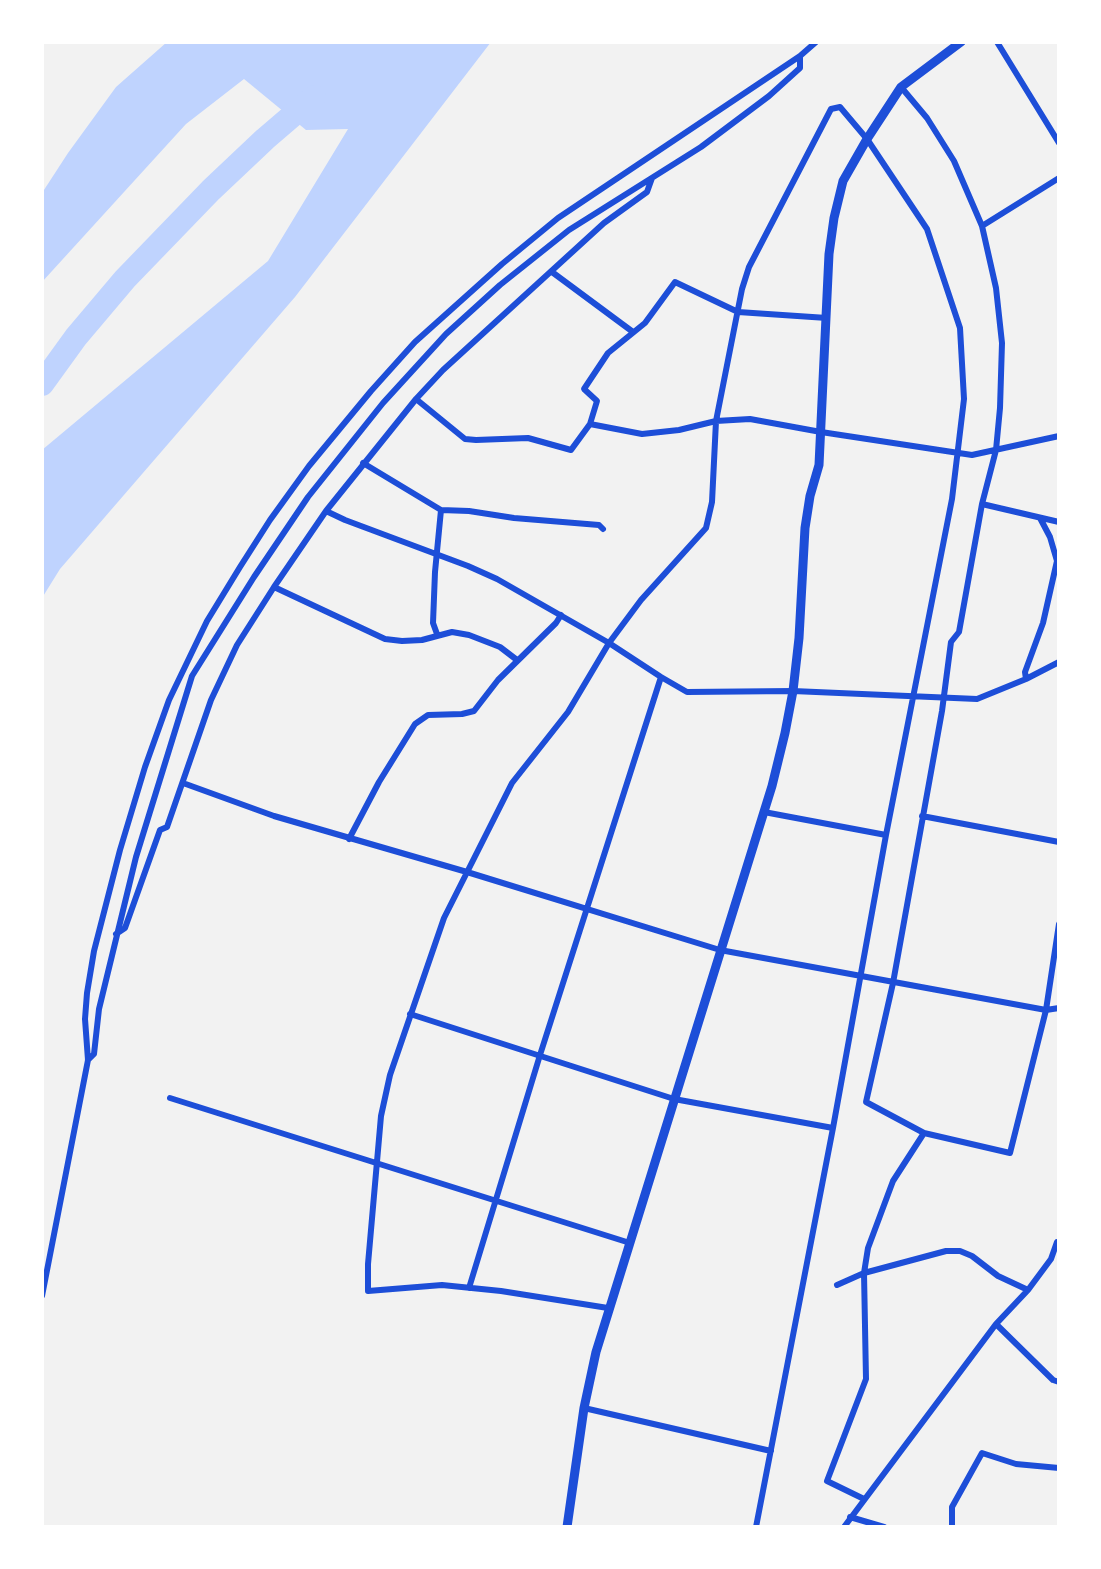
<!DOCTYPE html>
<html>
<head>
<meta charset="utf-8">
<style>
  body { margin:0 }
  #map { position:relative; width:1101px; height:1569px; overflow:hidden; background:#f2f2f2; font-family:"PT Sans",sans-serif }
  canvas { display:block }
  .frame { position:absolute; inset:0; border:44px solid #fff; pointer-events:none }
</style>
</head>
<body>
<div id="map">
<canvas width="1101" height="1569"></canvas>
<div class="frame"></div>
</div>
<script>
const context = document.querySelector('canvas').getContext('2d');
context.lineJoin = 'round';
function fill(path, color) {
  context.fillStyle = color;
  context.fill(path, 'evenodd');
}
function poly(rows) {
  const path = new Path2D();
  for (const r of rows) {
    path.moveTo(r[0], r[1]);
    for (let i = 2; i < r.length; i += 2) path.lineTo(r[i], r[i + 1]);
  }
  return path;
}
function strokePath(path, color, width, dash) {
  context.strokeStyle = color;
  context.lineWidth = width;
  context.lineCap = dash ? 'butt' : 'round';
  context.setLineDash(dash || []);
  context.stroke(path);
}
const water = poly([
  [167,42,491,42,295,297,60,569,42,598,42,450,268,261,348,129,306,130,244,79,186,124,42,282,42,193,68,153,116,87]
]);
const river = poly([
  [42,384,76,337,125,279,211,190,265,139,314,97]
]);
const minor = poly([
  [997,42,1059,143],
  [901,87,927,118,954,161,982,226,996,288,1002,343,1000,408,996,450,982,504,959,632,951,642,942,711,893,983,866,1102,924,1133,1010,1153,1046,1010,1059,924],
  [982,226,1059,178],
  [552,272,633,332],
  [416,399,465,439,476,440,528,438,571,450,590,424,642,434,679,430,716,421,750,419,821,432,972,455,1059,436],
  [590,424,597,401,584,389,608,353,645,323,675,282,738,312,827,318],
  [363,463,441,510,469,511,514,518,599,525,603,529],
  [982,504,1059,522],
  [326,511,345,520,468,566,497,579,609,643,661,677,687,692,793,691,977,699,1026,679,1059,662],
  [437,634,433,623,435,572,441,510],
  [517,660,500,647,469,635,452,632,422,640,402,641,385,639,274,587,326,511,416,399,443,370,604,223,647,192,652,178],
  [1026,679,1025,672,1043,623,1057,561,1050,537,1040,518],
  [183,783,274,816,467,872,720,950,1046,1010,1059,1008],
  [922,816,1059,842],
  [349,839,379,782,415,724,428,715,462,714,474,711,498,680,556,623,561,615],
  [116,934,125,928,160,830,167,827,211,700,237,645,274,587],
  [410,1014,674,1099,833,1128,886,835,764,812],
  [88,1060,94,1054,99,1009,136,857,192,676,254,577,308,497,383,403,446,334,500,285,569,230,701,147,769,96,800,68,800,56,816,42],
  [170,1098,630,1243],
  [924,1133,893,1181,868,1248,864,1273,946,1251,960,1251,972,1256,998,1276,1028,1290],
  [837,1285,864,1273,866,1379,827,1481,864,1499],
  [469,1288,540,1055,661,677],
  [42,1296,88,1060,85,1019,87,993,94,951,120,850,145,767,169,700,207,621,240,567,270,520,309,466,371,391,415,342,502,264,558,218,800,56],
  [608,1308,501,1291,442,1285,368,1291,368,1264,381,1116,390,1075,444,918,512,783,568,712,609,643,641,600,706,528,712,502,716,421,742,289,749,267,831,109,840,107,867,139,927,229,960,328,964,399,952,499,886,835],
  [996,1324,1053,1380,1059,1382],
  [584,1408,771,1451],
  [850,1517,884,1527],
  [756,1527,833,1128],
  [844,1527,996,1324,1028,1290,1051,1259,1057,1242,1059,1243],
  [952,1527,952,1507,982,1453,1016,1464,1059,1468]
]);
const tertiary = poly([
  [567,1527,584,1408,596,1352,772,786,785,733,793,691,799,638,805,528,810,496,819,465,829,254,834,218,843,181,867,139,901,87,961,42]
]);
fill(water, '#bfd3fe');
strokePath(river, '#bfd3fe', 24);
strokePath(minor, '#1d4ed8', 6);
strokePath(tertiary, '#1d4ed8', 9);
</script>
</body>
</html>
